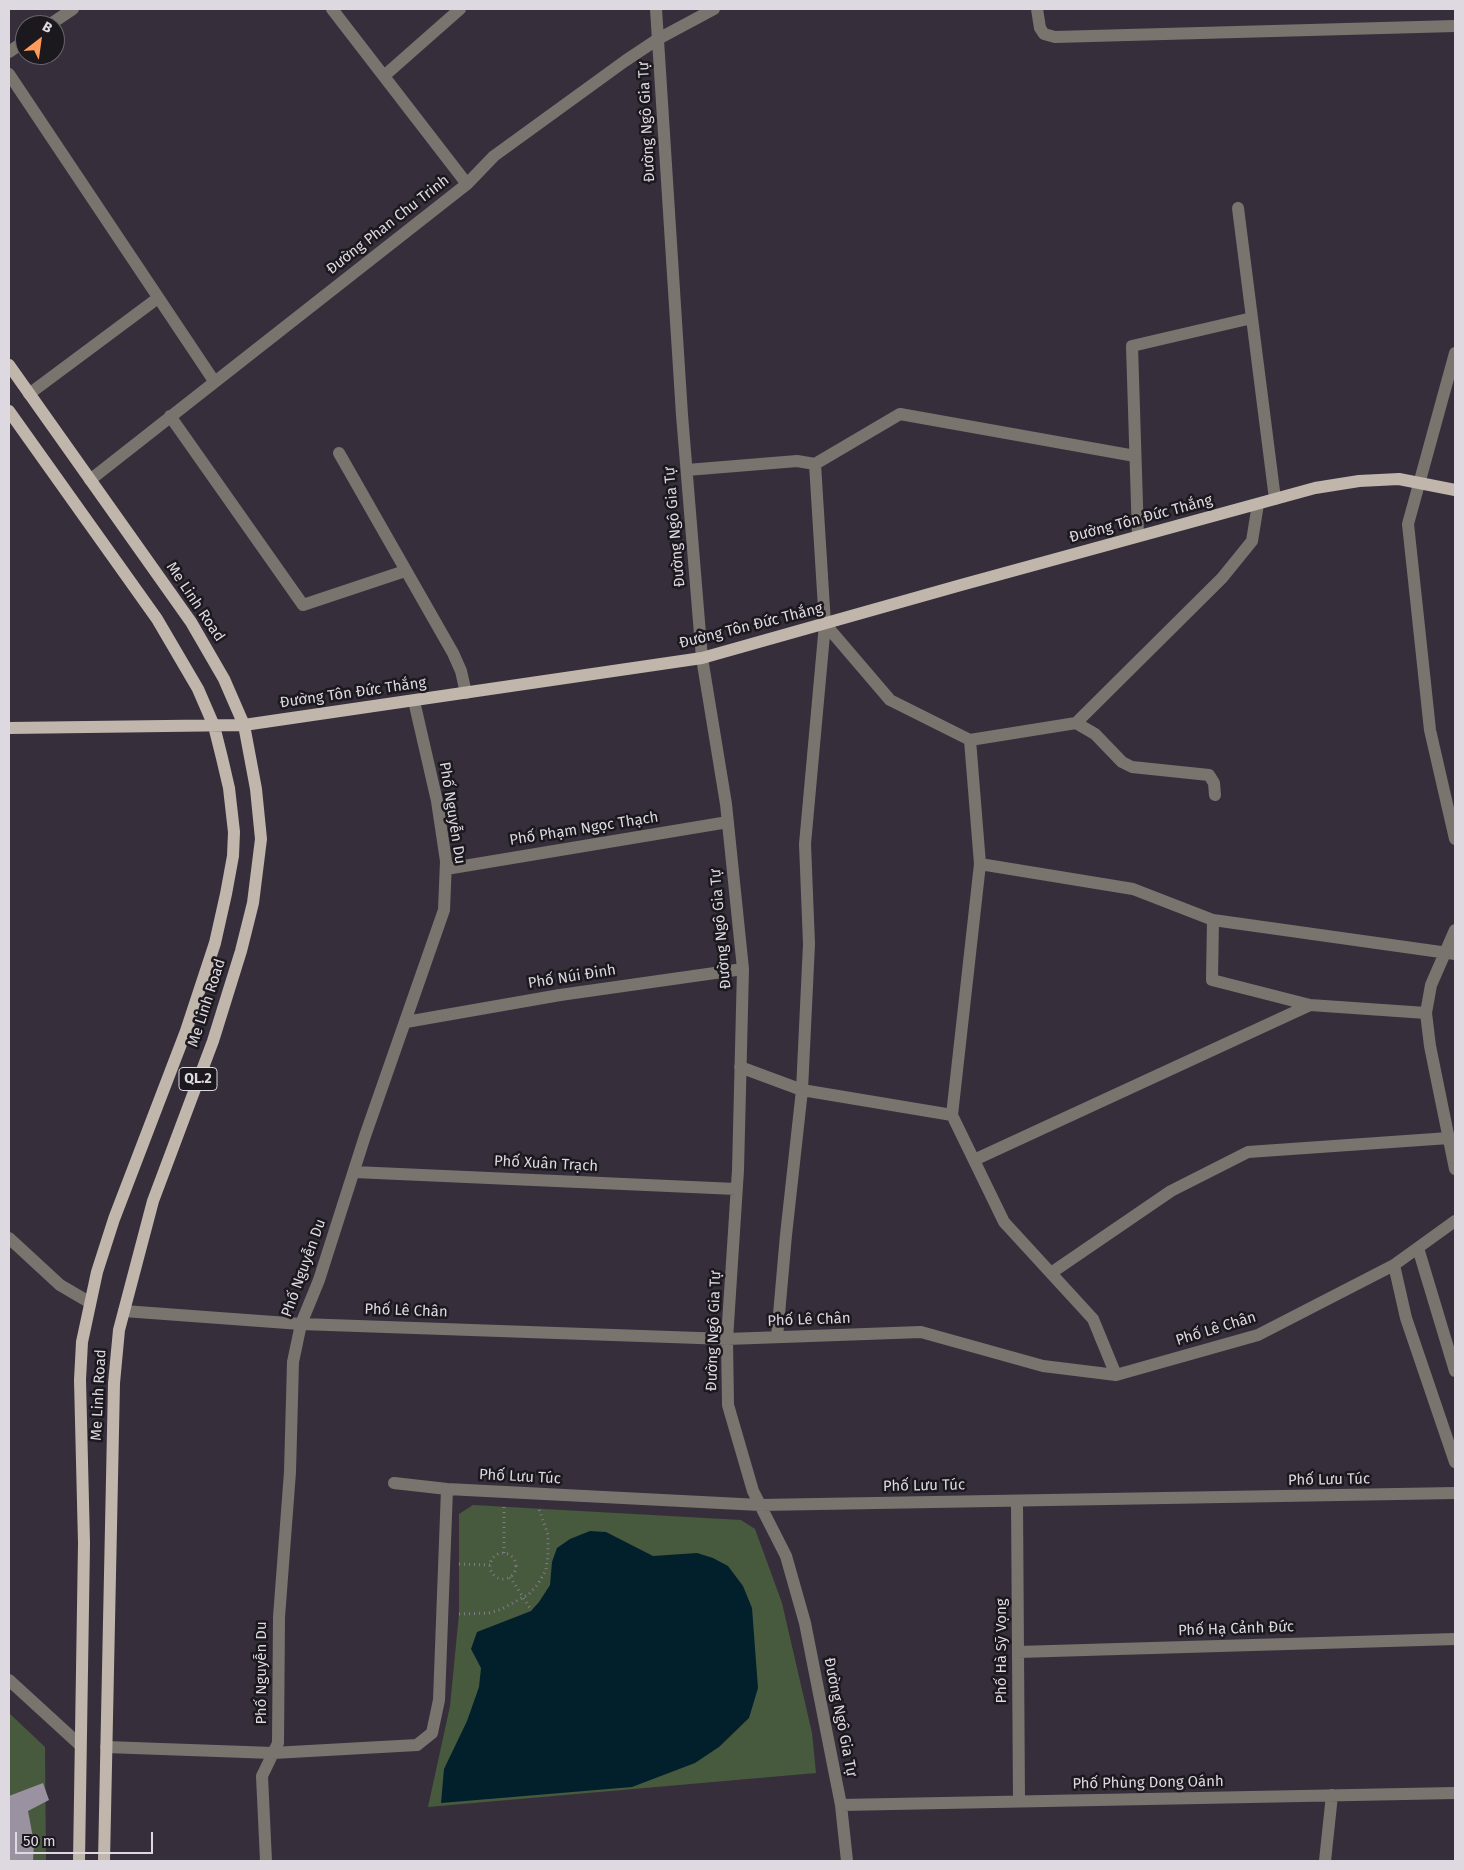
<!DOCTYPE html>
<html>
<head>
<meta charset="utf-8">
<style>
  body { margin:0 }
  #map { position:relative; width:1464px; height:1870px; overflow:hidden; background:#362f3b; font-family:"Fira Sans",sans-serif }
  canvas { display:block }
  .frame { position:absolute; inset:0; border:10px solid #ded9e1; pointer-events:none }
  .north { position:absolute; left:15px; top:15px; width:50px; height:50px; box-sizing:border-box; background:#1b181e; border:1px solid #69656c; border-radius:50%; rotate:30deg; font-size:14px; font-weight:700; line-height:20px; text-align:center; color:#ded9e1 }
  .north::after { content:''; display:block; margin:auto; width:18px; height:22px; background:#ff9b5b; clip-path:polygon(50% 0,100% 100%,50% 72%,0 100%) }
  .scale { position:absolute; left:15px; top:1832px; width:138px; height:22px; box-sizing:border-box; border:2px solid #ded9e1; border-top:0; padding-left:6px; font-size:15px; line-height:18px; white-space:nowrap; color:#ded9e1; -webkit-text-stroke:4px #1b181e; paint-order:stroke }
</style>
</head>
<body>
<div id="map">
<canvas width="1464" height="1870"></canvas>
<div class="frame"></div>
<div class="north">B</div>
<div class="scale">50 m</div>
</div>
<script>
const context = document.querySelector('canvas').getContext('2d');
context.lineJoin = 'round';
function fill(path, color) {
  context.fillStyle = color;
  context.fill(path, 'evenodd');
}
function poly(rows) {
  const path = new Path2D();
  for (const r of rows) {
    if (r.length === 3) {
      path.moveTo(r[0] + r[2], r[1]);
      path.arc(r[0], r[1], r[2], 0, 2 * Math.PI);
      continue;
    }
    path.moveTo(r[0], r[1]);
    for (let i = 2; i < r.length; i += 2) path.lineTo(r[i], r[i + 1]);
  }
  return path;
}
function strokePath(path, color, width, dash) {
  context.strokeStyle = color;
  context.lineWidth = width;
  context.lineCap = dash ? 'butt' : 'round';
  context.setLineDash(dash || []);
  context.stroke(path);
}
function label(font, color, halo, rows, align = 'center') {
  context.font = font + ' "Fira Sans",sans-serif';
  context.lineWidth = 5;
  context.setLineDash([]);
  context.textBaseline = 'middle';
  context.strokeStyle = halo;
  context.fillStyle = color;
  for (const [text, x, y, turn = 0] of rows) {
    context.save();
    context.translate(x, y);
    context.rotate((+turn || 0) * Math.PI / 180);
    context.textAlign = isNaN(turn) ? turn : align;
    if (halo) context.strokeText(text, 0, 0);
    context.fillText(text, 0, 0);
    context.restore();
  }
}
const green = poly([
  [473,1505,741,1520,755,1529,782,1603,812,1733,816,1773,428,1807,450,1706,459,1614,459,1514],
  [9,1713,45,1747,46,1861,9,1861]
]);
const water = poly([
  [590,1531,606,1532,653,1556,697,1553,713,1558,728,1566,743,1586,752,1608,758,1688,749,1718,719,1747,695,1763,632,1787,441,1803,444,1769,467,1721,479,1687,481,1668,471,1649,477,1632,531,1611,539,1602,550,1585,552,1562,557,1548,570,1539]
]);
const building = poly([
  [43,1783,49,1800,28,1811,34,1843,33,1861,9,1861,9,1796]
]);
const path = poly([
  [504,1553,504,1507],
  [503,1566,13],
  [459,1564,490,1565],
  [510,1577,530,1608],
  [459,1614,489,1613,502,1609,529,1594,538,1584,546,1570,548,1555,548,1535,539,1509]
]);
const minor = poly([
  [332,9,467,184],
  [656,9,682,415,702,658,726,804,743,969,738,1170,727,1339,728,1405,753,1491,786,1556,805,1623,841,1805,847,1861],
  [1037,9,1040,28,1044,34,1055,37,1455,26],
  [49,25,73,9],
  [9,52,25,41],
  [9,74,214,381],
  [384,76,460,9],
  [1238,208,1275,499],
  [1455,353,1408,524,1430,730,1455,839],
  [29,394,158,298],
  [170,416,303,605,405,571],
  [339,453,453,653,461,671,466,693],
  [815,464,900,414,1135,456],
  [687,470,797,461,815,464,825,624,805,844,809,944,802,1090,786,1235,777,1337],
  [90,480,467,184,494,156,625,61,658,39,714,9],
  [1138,536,1132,346,1252,318],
  [825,624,890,700,970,740,980,864,952,1115,1004,1222,1093,1319,1116,1375],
  [1076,723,1095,734,1122,762,1132,767,1209,775,1214,783,1215,795],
  [970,740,1076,723,1222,578,1252,541,1258,504],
  [980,864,1133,889,1213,920,1455,954],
  [446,869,728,822],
  [1213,920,1212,980,1310,1005,1426,1013],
  [1455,930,1431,985,1426,1013,1430,1046,1455,1169],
  [406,1022,560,995,743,969],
  [740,1067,802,1090,952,1115],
  [974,1160,1310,1005],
  [354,1172,736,1189],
  [9,1238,60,1285,89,1302],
  [1418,1248,1455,1371],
  [1394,1265,1406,1318,1455,1462],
  [1051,1273,1171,1191,1248,1152,1449,1138],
  [124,1311,301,1324,727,1339,921,1332,1043,1366,1116,1375,1258,1335,1394,1265,1455,1221],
  [394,1483,447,1489,760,1505,1455,1493],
  [1017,1501,1019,1801],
  [1018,1652,1455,1639],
  [9,1680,80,1745],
  [106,1747,273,1753,417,1745,432,1733,439,1700,447,1489],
  [841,1805,1455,1793],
  [266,1861,262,1776,278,1743,279,1617,290,1472,293,1362,301,1324,319,1280,365,1136,444,910,446,861,437,801,414,701],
  [1325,1861,1332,1795]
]);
const major = poly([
  [9,365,191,622,224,679,244,725,256,789,261,839,253,903,241,951,213,1041,153,1201,119,1330,114,1383,104,1861],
  [9,411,157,619,198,689,214,726,222,758,229,788,234,832,233,856,226,894,215,943,186,1031,114,1219,97,1272,82,1342,80,1380,84,1543,79,1861],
  [9,728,244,725,702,658,961,585,1315,488,1359,481,1399,479,1455,490]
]);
const shields = [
  [198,1079,38]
];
const shieldNames = [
  ["QL.2",198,1079]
];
const streetNames = [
  ["Đường Ngô Gia Tự",647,122,-93],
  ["Đường Phan Chu Trinh",388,225,-38],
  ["Đường Tôn Đức Thắng",1141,519,-15],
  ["Đường Ngô Gia Tự",675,527,-95],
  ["Me Linh Road",195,602,56],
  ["Đường Tôn Đức Thắng",751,626,-14],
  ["Đường Tôn Đức Thắng",353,693,-8],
  ["Phố Nguyễn Du",452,813,81],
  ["Phố Phạm Ngọc Thạch",584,829,-9],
  ["Đường Ngô Gia Tự",721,929,-95],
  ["Phố Núi Đinh",572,977,-9],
  ["Me Linh Road",207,1003,-72],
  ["Phố Xuân Trạch",546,1164,3],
  ["Phố Nguyễn Du",304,1268,-70],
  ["Phố Lê Chân",406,1311,2],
  ["Phố Lê Chân",809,1320,-2],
  ["Phố Lê Chân",1216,1329,-17],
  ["Đường Ngô Gia Tự",714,1331,-88],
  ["Me Linh Road",99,1395,-87],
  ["Phố Lưu Túc",520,1477,3],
  ["Phố Lưu Túc",1329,1480,-1],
  ["Phố Lưu Túc",924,1486,-1],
  ["Phố Hạ Cảnh Đức",1236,1629,-2],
  ["Phố Hà Sỹ Vọng",1002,1651,-90],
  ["Phố Nguyễn Du",262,1673,-90],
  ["Đường Ngô Gia Tự",840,1717,79],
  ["Phố Phùng Dong Oánh",1148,1783,-1]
];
fill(green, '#475a3e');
fill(water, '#02202c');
fill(building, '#9a92a0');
strokePath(path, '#827c86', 3, [1, 4]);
strokePath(minor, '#7a746f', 12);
strokePath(major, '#c1b6ab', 12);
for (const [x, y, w] of shields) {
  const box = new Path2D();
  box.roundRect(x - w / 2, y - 11.5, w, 23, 4);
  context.fillStyle = '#1b181e';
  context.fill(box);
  strokePath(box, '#ded9e1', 1);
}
label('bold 14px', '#ded9e1', null, shieldNames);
label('15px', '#ded9e1', '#1b181e', streetNames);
</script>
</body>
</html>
